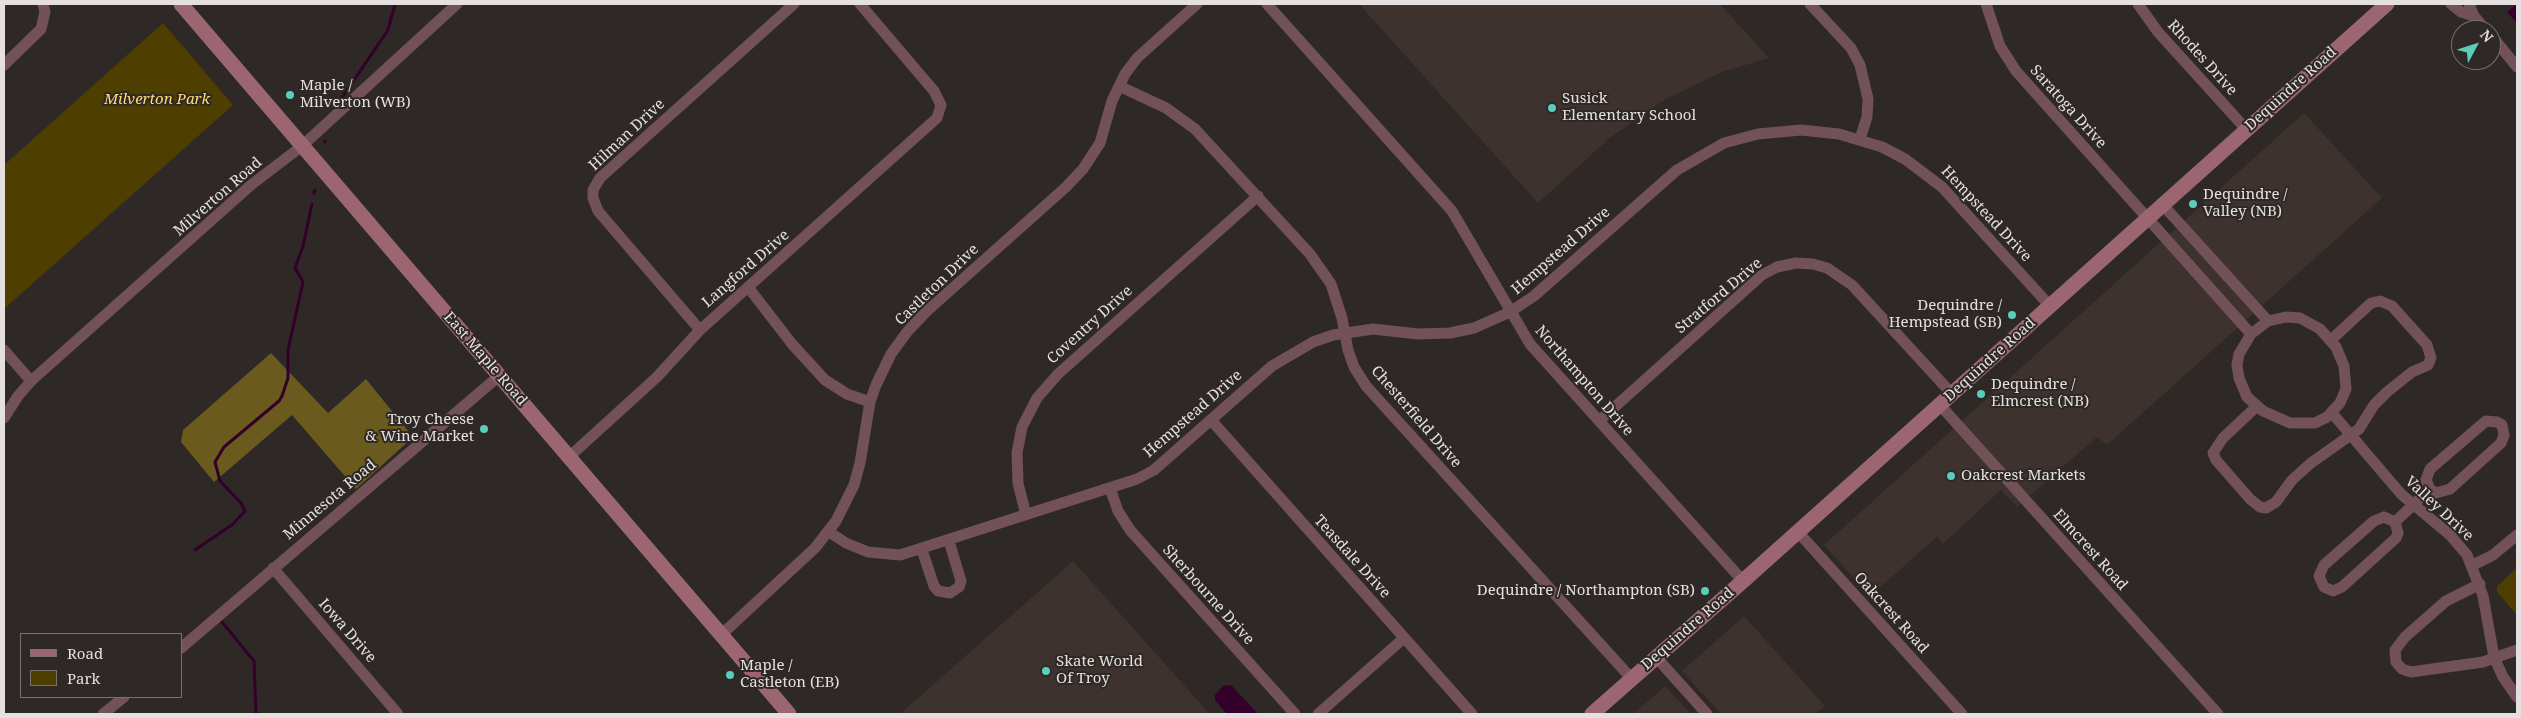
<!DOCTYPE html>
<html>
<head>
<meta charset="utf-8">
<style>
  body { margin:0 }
  #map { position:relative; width:2521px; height:718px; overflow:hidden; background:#2e2826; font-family:"Noto Serif",serif }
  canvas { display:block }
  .frame { position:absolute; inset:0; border:5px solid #e5e0df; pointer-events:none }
  .legend { position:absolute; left:20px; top:633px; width:162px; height:65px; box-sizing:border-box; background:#2e2826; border:1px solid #777270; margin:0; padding:6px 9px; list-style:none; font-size:15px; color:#e5e0df }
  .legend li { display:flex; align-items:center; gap:10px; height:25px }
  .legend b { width:25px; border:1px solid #777270 }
  .north { position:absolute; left:2451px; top:20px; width:50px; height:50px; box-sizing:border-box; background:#2e2826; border:1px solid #777270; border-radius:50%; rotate:50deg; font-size:14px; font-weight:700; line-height:20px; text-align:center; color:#e5e0df }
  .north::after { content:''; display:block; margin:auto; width:18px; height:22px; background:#5bcebb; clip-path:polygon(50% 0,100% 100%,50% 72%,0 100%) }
</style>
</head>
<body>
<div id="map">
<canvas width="2521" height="718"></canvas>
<div class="frame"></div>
<ul class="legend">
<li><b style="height:6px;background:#9b6672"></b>Road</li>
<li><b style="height:14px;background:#4e3e00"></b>Park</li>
</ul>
<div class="north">N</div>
</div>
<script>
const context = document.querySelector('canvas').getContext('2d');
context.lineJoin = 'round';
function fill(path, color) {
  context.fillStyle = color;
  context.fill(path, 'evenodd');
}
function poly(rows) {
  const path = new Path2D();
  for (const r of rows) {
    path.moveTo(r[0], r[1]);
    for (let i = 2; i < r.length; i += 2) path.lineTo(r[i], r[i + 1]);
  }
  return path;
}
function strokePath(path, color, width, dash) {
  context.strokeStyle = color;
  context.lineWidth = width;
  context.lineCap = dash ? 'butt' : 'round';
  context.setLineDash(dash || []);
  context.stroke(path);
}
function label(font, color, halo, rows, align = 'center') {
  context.font = font + ' "Noto Serif",serif';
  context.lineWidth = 4;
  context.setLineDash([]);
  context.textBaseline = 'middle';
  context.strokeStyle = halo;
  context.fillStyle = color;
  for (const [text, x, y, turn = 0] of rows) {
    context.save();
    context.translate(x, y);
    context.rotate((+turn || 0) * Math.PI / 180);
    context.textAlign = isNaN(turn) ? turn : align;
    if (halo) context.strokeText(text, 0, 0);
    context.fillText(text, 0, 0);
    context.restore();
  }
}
const built = poly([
  [1359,4,1720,4,1769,58,1722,72,1666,99,1611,137,1538,203],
  [2304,113,2382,198,2107,445,2097,437,2017,507,2001,490,1943,544,1937,537,1870,596,1824,545],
  [1073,561,1210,714,900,714],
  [1744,616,1825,706,1815,714,1721,714,1682,671],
  [1665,686,1691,714,1633,714]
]);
const green = poly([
  [163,23,233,105,4,309,4,165],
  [2517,568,2517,615,2497,592,2497,586]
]);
const forest = poly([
  [271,353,328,413,366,379,413,437,356,489,292,415,214,482,181,442,183,430]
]);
const water = poly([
  [2517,4,2517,23,2507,12],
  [1231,685,1258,714,1227,714,1215,700,1215,695,1223,686]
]);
const stream = poly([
  [335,108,388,30,395,4],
  [325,142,325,141],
  [314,193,315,190],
  [195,550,233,524,245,511,241,503,220,481,215,462,224,447,279,401,282,396,288,378,288,350,303,282,295,268,303,246,312,204],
  [222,622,254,661,256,714]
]);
const street = poly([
  [1267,4,1452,211,1530,344,1743,581],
  [1810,4,1851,48,1860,65,1868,99,1867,117,1860,139],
  [1986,4,2000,46,2016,71,2251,334],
  [2138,4,2158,32,2246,129],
  [2451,4,2461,12,2474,16],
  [2469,4,2474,16,2486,30],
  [2491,35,2517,67],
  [4,65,41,29,45,12,43,4],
  [1119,86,1166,108,1195,129,1310,254,1331,284,1342,318,1348,350,1354,367,1366,386,1632,679],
  [2162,204,2268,321],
  [748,287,792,344,825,380,847,394,870,402],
  [2286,317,2300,318,2320,329,2336,347,2344,366,2346,389,2340,403,2327,417,2315,423,2290,423,2263,411,2247,397,2239,378,2237,365,2239,354,2251,334,2268,321,2286,317],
  [700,330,598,211,593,198,593,190,600,178,794,4],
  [4,350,31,381],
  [1940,405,2218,714],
  [2256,407,2223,438,2213,453,2216,460,2250,499,2260,507,2266,508,2276,502,2292,480,2311,463,2359,429,2374,405,2387,392,2412,372,2428,365,2431,358,2427,345,2392,306,2380,301,2371,303,2331,340],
  [2332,413,2401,494,2450,535,2467,555,2483,596,2494,657,2503,677,2517,697],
  [4,418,18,396,31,381,251,185,302,146,457,4],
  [1211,420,1472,714],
  [1599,421,1762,275,1777,267,1796,263,1813,264,1827,268,1852,285,1952,394],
  [2486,421,2497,422,2502,425,2504,435,2501,443,2450,489,2436,493,2430,489,2426,480,2430,469,2486,421],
  [569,457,657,377,700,330,937,118,941,105,934,91,860,4],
  [1110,488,1118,511,1130,530,1295,714],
  [1026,515,1018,483,1017,453,1022,427,1037,398,1058,374,1258,196],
  [2384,517,2395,522,2398,533,2396,538,2342,587,2333,591,2324,587,2319,576,2324,565,2374,521,2384,517],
  [2395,522,2430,489],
  [829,532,846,543,868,552,900,555,1137,479,1154,470,1272,366,1313,342,1333,335,1373,329,1418,334,1450,333,1474,328,1510,312,1534,296,1677,170,1724,143,1758,134,1801,130,1839,134,1882,147,1905,159,1942,187,2050,306],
  [1798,532,1962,714],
  [922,550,934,586,938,591,950,593,959,587,961,581,949,541],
  [2473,565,2493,555,2517,535],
  [273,568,398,714],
  [2480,584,2446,601,2405,637,2395,650,2396,662,2402,669,2411,672,2483,662,2517,650],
  [721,635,815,548,836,521,854,485,860,463,870,402,876,385,891,354,907,332,927,311,1066,187,1083,169,1100,143,1112,101,1125,74,1137,58,1197,4],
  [181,648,499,376],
  [1656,657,1707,714],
  [103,714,124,697],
  [1318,714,1404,638]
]);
const secondary = poly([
  [181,4,789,714],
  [1592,714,1743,581,2387,4]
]);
const markers = [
  [290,95,5,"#5bcebb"],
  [1552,108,5,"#5bcebb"],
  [2193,204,5,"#5bcebb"],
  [2012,315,5,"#5bcebb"],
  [1981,394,5,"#5bcebb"],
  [484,429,5,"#5bcebb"],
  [1951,476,5,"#5bcebb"],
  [1705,591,5,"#5bcebb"],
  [1046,671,5,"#5bcebb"],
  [730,675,5,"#5bcebb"]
];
const streetNames = [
  ["Rhodes Drive",2202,58,48],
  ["Dequindre Road",2291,89,-42],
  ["Saratoga Drive",2068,107,48],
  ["Hilman Drive",627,135,-43],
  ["Milverton Road",218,197,-41],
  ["Hempstead Drive",1986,214,47],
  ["Hempstead Drive",1561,251,-41],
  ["Langford Drive",746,269,-41],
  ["Castleton Drive",937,285,-44],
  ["Stratford Drive",1719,296,-40],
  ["Coventry Drive",1090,325,-42],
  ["East Maple Road",485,359,49],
  ["Dequindre Road",1990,360,-42],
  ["Northampton Drive",1584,381,49],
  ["Hempstead Drive",1193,414,-41],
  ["Chesterfield Drive",1416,417,49],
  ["Minnesota Road",330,500,-40],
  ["Valley Drive",2439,509,43],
  ["Elmcrest Road",2090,550,48],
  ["Teasdale Drive",1352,557,48],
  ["Sherbourne Drive",1208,595,48],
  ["Oakcrest Road",1891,613,48],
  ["Dequindre Road",1688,629,-41],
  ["Iowa Drive",347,631,49]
];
const poiNames = [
  ["Maple /",300,86],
  ["Milverton (WB)",300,103],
  ["Susick",1562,99],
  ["Elementary School",1562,116],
  ["Dequindre /",2203,195],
  ["Valley (NB)",2203,212],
  ["Dequindre /",2002,306,"right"],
  ["Hempstead (SB)",2002,323,"right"],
  ["Dequindre /",1991,385],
  ["Elmcrest (NB)",1991,402],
  ["Troy Cheese",474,420,"right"],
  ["& Wine Market",474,437,"right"],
  ["Oakcrest Markets",1961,476],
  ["Dequindre / Northampton (SB)",1695,591,"right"],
  ["Skate World",1056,662],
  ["Of Troy",1056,679],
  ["Maple /",740,666],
  ["Castleton (EB)",740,683]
];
const parkNames = [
  ["Milverton Park",157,100]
];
fill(built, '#3d322e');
fill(green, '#4e3e00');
fill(forest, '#6b5a1d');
fill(water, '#32002a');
strokePath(stream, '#32002a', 3);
strokePath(street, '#725158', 11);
strokePath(secondary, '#9b6672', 15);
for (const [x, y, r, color] of markers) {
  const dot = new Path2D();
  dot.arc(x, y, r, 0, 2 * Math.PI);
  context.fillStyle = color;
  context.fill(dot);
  strokePath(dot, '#2e2826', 2);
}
label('15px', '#e5e0df', '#2e2826', streetNames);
label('15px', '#e5e0df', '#2e2826', poiNames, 'left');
label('italic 15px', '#fede72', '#2e2826', parkNames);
</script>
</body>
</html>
